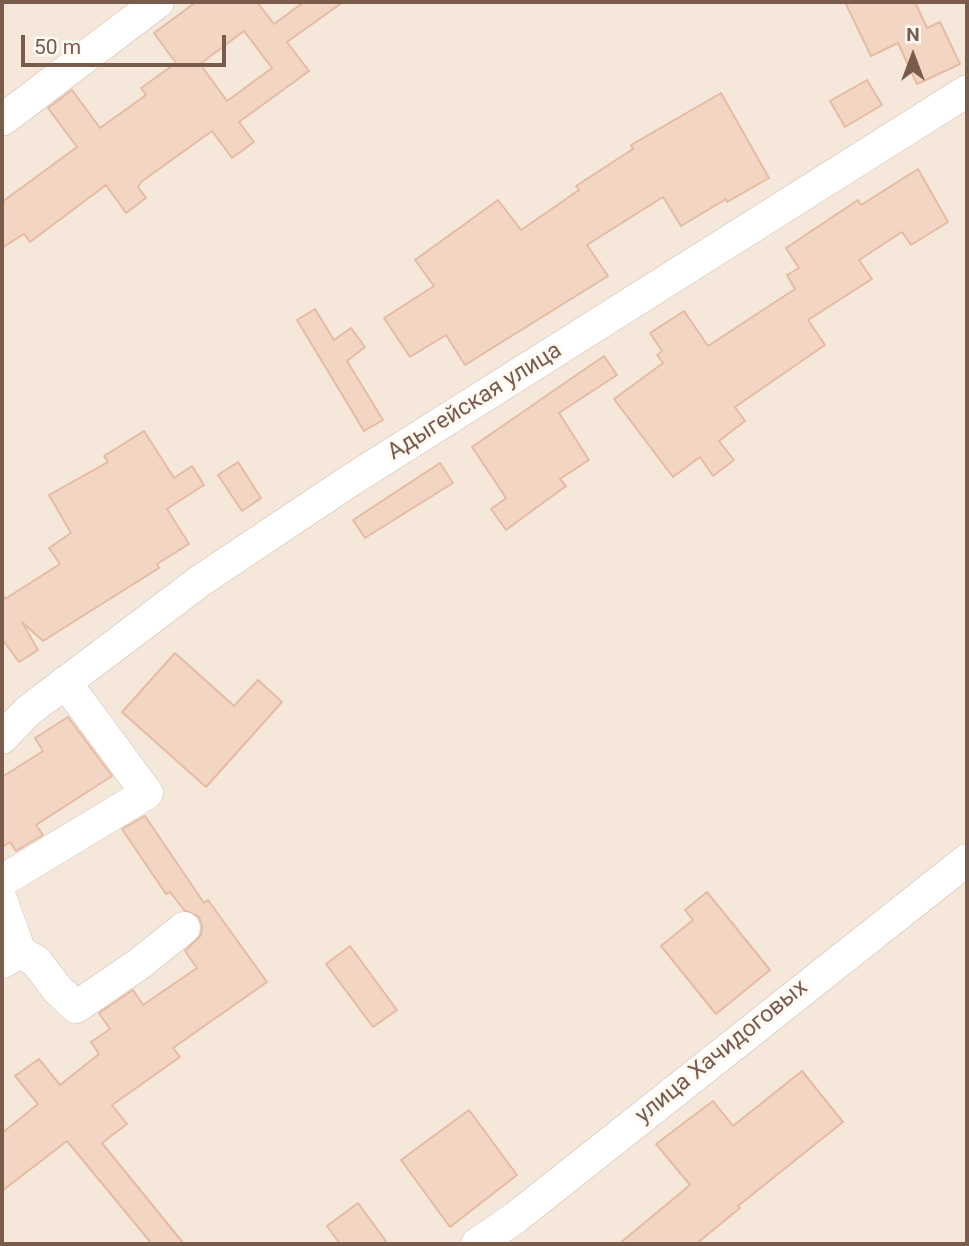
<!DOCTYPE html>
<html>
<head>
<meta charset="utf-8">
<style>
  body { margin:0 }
  #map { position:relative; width:969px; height:1246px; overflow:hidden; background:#fdf6ec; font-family:Roboto,sans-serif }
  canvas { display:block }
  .frame { position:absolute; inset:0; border:4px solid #7a5c4d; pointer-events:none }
  .north { position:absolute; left:878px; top:21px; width:70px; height:70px; -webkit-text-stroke:5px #fffaf3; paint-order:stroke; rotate:0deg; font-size:19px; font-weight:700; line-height:28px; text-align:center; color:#7a5c4d }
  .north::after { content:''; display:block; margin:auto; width:24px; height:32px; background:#7a5c4d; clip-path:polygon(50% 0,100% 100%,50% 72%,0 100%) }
  .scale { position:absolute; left:21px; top:35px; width:205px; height:32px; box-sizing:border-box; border:4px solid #7a5c4d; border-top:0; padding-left:9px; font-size:21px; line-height:24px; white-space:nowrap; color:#7a5c4d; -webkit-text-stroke:5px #fffaf3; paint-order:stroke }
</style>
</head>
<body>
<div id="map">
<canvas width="969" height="1246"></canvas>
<div class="frame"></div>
<div class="north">N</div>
<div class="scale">50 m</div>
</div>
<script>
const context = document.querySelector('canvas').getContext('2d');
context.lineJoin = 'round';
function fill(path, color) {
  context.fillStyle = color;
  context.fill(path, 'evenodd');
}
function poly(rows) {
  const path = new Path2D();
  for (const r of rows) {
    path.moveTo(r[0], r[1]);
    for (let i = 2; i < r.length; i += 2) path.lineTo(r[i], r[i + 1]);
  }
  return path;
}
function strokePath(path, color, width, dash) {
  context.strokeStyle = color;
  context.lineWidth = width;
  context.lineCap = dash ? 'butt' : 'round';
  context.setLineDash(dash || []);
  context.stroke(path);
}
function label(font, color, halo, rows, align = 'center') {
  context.font = font + ' Roboto,sans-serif';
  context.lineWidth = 7;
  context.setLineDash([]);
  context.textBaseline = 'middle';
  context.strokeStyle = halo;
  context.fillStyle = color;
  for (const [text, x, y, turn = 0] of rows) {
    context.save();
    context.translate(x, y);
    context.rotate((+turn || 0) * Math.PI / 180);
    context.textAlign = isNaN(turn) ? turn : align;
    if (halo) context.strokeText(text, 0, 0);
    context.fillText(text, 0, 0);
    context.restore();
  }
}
const residential = poly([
  [2,2,967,2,967,1244,2,1244]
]);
const building = poly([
  [196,2,257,2,274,24,304,2,343,2,287,42,309,71,239,122,254,142,232,158,212,131,141,182,138,187,146,198,126,213,106,185,30,242,24,234,2,248,2,202,77,147,48,108,72,90,100,128,146,95,141,88,176,63,154,33,196,2],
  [244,31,272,68,227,101,200,64,244,31],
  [845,2,915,2,927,28,940,22,960,64,917,84,898,43,871,56,845,2],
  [867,80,882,105,845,127,830,101,867,80],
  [721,93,769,178,727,202,726,199,681,226,663,197,587,245,608,276,465,365,446,335,410,357,384,318,434,286,415,260,498,200,521,230,579,190,576,186,633,149,631,145,721,93],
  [918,169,948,222,911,245,902,232,859,260,872,279,808,320,825,345,735,407,745,421,719,441,734,460,713,476,700,457,673,477,614,399,663,363,657,355,662,351,650,333,684,311,708,346,795,289,787,275,799,268,786,248,858,200,861,205,918,169],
  [315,309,334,340,351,328,365,347,347,361,383,420,364,431,297,320,315,309],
  [604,356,617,375,559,413,589,460,560,479,566,486,506,530,491,509,506,498,472,447,604,356],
  [144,431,174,478,192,466,204,485,167,509,189,544,157,564,159,568,43,641,22,622,38,650,19,662,2,639,2,593,5,599,60,564,49,548,71,533,49,495,108,462,104,456,144,431],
  [238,462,261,498,242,511,218,475,238,462],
  [440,463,453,483,365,538,353,520,440,463],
  [175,653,234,706,258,680,282,702,206,787,122,712,175,653],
  [68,717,112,776,36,825,43,835,16,851,10,842,2,847,2,777,43,751,35,738,68,717],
  [145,816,204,903,208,900,267,982,173,1048,180,1057,112,1105,127,1124,102,1143,184,1244,152,1244,67,1141,2,1191,2,1133,38,1104,15,1076,39,1059,60,1085,99,1054,91,1042,110,1029,99,1013,133,990,143,1005,197,968,185,951,201,935,202,926,199,917,184,910,170,892,166,894,122,829,145,816],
  [707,892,770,970,716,1014,661,946,693,920,685,910,707,892],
  [350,946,397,1010,373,1027,326,964,350,946],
  [802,1071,843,1122,738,1206,740,1208,696,1244,619,1244,690,1185,656,1144,713,1101,733,1126,802,1071],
  [469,1110,517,1175,450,1227,401,1160,469,1110],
  [358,1203,388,1244,340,1244,327,1226,358,1203]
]);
const minor = poly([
  [2,120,158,2],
  [2,738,28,711,200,581,351,480,967,91],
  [2,881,147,793,65,682],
  [2,902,20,952,3,962],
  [20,952,36,961,58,990,76,1007,139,964,184,928],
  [477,1244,515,1218,967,860]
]);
const streetNames = [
  ["Адыгейская улица",475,402,-32],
  ["улица Хачидоговых",722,1052,-39]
];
fill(residential, '#f5e8da');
fill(building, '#f3d5c3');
strokePath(building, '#e6bba3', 2);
strokePath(minor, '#d1beb0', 33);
strokePath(minor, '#fff', 32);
label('23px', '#7a5c4d', '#fffaf3', streetNames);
</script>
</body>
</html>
